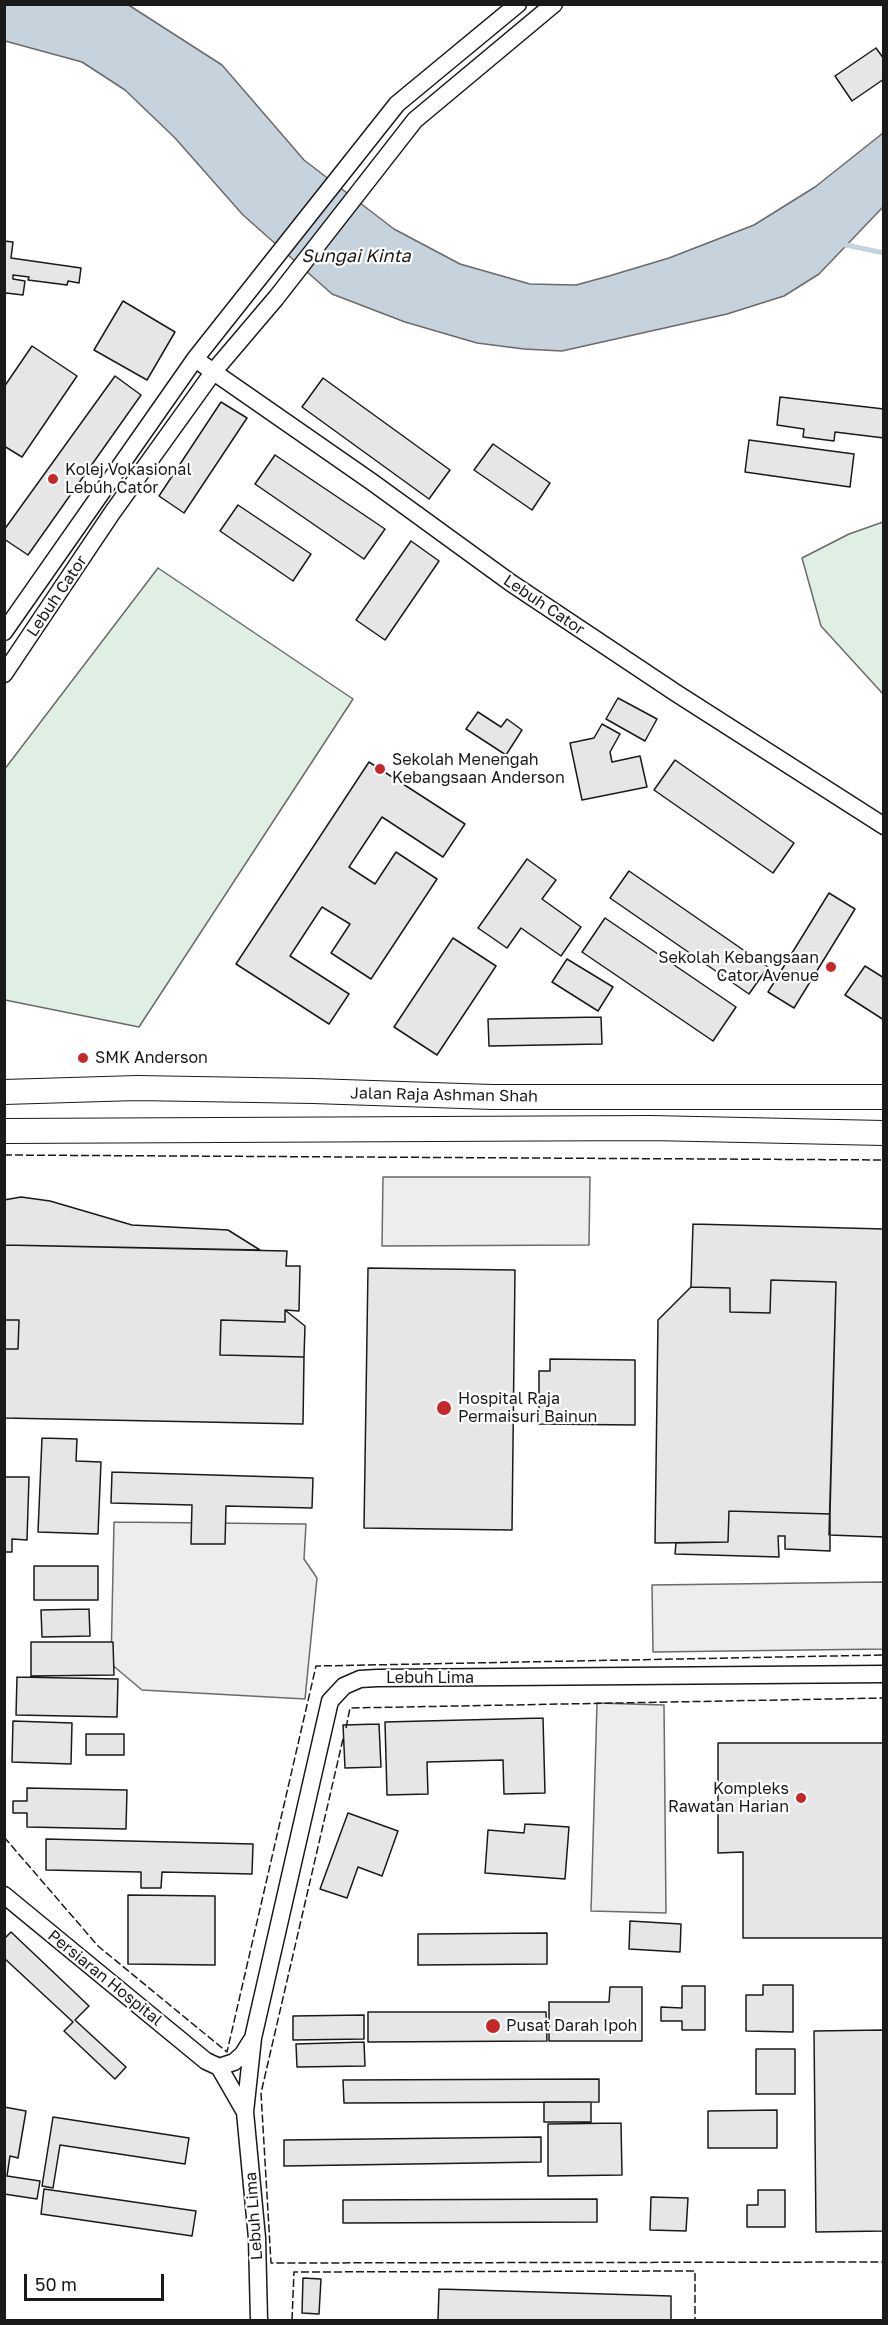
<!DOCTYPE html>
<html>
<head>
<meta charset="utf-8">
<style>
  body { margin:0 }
  #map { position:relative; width:888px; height:2325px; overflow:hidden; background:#fff; font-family:"Golos Text",sans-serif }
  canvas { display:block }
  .frame { position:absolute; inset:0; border:6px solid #1a1a1a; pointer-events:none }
  .scale { position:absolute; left:24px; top:2274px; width:140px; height:27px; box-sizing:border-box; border:3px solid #1a1a1a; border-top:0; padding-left:8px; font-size:18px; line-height:21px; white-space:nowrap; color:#1a1a1a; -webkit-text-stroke:4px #fff; paint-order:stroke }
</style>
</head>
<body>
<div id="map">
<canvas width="888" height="2325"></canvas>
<div class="frame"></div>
<div class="scale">50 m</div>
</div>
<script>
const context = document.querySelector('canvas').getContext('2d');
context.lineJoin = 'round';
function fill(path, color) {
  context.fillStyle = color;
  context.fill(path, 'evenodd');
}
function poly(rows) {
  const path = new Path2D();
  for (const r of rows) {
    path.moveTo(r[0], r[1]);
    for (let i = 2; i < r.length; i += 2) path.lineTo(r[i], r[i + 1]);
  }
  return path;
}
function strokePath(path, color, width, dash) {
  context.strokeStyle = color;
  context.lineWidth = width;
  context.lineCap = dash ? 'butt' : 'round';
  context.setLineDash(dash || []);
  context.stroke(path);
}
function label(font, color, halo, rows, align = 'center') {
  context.font = font + ' "Golos Text",sans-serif';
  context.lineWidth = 4.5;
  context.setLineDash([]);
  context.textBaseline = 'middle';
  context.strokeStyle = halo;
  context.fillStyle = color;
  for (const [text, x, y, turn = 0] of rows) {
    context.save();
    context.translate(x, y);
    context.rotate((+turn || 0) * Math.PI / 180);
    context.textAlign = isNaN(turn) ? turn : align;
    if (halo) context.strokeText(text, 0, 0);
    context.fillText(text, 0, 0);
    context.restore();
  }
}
const green = poly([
  [883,522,884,522,883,694,821,626,802,558,849,534,883,522],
  [158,568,353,699,139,1027,5,1000,4,770,158,568]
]);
const parking = poly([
  [383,1177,590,1177,589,1245,382,1246,383,1177],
  [114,1522,306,1524,304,1559,317,1578,305,1699,142,1690,111,1664,114,1522],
  [883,1582,883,1649,653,1652,652,1585,883,1582],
  [597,1703,664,1705,666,1913,591,1911,597,1703]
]);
const water = poly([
  [127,4,222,65,304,160,394,229,460,264,530,284,576,285,609,276,669,258,754,225,815,187,883,133,883,207,819,274,784,296,727,314,562,351,524,349,477,343,405,322,332,294,243,215,175,138,125,90,82,62,5,41,4,5,127,4]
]);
const stream = poly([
  [841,244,884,253]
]);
const building = poly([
  [876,48,884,59,884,79,852,101,835,76,876,48],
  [4,241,13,242,11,258,81,268,79,283,68,281,67,285,28,280,29,277,13,275,13,279,25,281,23,295,6,293,4,298,4,241],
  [123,301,175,332,147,380,94,350,123,301],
  [32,346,77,376,22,457,4,446,4,387,32,346],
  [115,376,141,395,28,555,4,539,4,530,115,376],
  [323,378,450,470,429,499,302,407,323,378],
  [780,397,884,409,884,438,835,432,834,441,803,437,804,429,777,425,780,397],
  [221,402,247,418,184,513,159,496,221,402],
  [749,440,854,454,850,487,745,472,749,440],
  [493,444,550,483,532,510,474,470,493,444],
  [275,455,385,529,364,559,255,484,275,455],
  [238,505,311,554,293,581,220,531,238,505],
  [411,541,439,561,385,640,356,620,411,541],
  [618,698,657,719,645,741,606,719,618,698],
  [478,712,501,727,507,719,522,730,506,755,466,729,478,712],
  [602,724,620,734,610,752,612,762,640,756,647,787,582,800,570,743,594,738,602,724],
  [675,760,794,843,773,873,654,790,675,760],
  [369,762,465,824,443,857,382,817,349,867,375,884,396,852,437,879,371,979,331,953,350,924,322,907,290,956,349,994,329,1024,236,964,369,762],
  [527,859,556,880,542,899,581,927,561,956,521,928,507,948,478,928,527,859],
  [629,871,768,967,749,994,610,898,629,871],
  [829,893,855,909,794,1008,768,992,829,893],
  [605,918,736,1007,713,1041,582,952,605,918],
  [453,938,496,966,437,1055,394,1027,453,938],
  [567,959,613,987,598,1011,552,982,567,959],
  [865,966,884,978,884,1020,845,995,865,966],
  [601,1017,602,1044,489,1046,488,1019,601,1017],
  [21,1197,50,1201,132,1225,228,1230,260,1250,4,1245,4,1200,21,1197],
  [693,1224,884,1229,884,1537,829,1535,836,1282,771,1280,770,1313,730,1312,730,1288,691,1287,693,1224],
  [4,1245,287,1251,286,1266,300,1266,299,1311,285,1310,285,1322,221,1320,220,1355,304,1357,303,1424,4,1418,4,1349,18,1349,19,1320,4,1320,4,1245],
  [368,1268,515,1270,512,1530,364,1528,368,1268],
  [771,1280,836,1282,830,1514,729,1511,728,1542,655,1543,658,1320,691,1287,730,1288,730,1312,770,1313,771,1280],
  [285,1310,305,1326,304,1357,220,1355,221,1320,285,1322,285,1310],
  [4,1320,19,1320,18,1349,4,1349,4,1320],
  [550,1359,635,1360,635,1425,539,1424,539,1371,550,1371,550,1359],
  [42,1438,77,1439,76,1461,101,1462,98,1534,38,1532,42,1438],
  [112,1472,313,1478,312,1508,226,1506,225,1544,191,1544,192,1505,111,1503,112,1472],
  [4,1477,29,1477,27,1540,12,1539,12,1552,4,1552,4,1477],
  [729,1511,830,1514,830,1551,785,1549,785,1536,778,1536,779,1557,675,1554,676,1543,728,1542,729,1511],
  [34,1566,98,1566,98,1600,34,1600,34,1566],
  [89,1609,90,1636,42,1637,41,1610,89,1609],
  [31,1642,113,1642,114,1675,31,1676,31,1642],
  [17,1677,118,1679,117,1717,16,1715,17,1677],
  [543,1718,545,1793,504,1794,503,1760,427,1762,428,1794,387,1795,385,1722,543,1718],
  [13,1721,72,1723,71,1764,12,1762,13,1721],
  [379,1724,381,1767,345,1768,343,1725,379,1724],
  [86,1734,124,1734,124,1755,86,1755,86,1734],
  [718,1743,884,1743,884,1938,743,1938,743,1852,718,1853,718,1743],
  [27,1788,127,1790,126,1829,27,1827,27,1813,13,1813,13,1801,27,1801,27,1788],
  [348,1813,398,1831,382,1876,358,1867,347,1898,320,1889,348,1813],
  [525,1824,569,1827,565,1879,485,1873,488,1830,524,1833,525,1824],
  [46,1839,253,1844,252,1874,162,1872,161,1888,141,1888,141,1872,46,1870,46,1839],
  [128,1895,215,1896,215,1965,128,1964,128,1895],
  [630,1921,681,1924,680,1952,629,1949,630,1921],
  [11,1932,89,2006,75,2020,126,2067,115,2079,64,2031,73,2022,4,1958,4,1939,11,1932],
  [547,1933,547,1964,418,1965,418,1934,547,1933],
  [763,1985,793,1985,793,2032,746,2031,746,1995,763,1995,763,1985],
  [682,1986,705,1986,705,2030,682,2030,682,2021,661,2021,661,2007,682,2008,682,1986],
  [610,1987,642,1987,642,2041,549,2041,549,2002,609,2002,610,1987],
  [368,2012,546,2012,547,2041,368,2042,368,2012],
  [364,2015,364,2039,293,2040,293,2016,364,2015],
  [884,2030,884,2231,816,2232,814,2031,884,2030],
  [364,2042,365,2066,297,2067,296,2044,364,2042],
  [756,2049,795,2049,795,2094,756,2094,756,2049],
  [599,2079,599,2102,344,2103,343,2080,599,2079],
  [544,2102,591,2102,591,2122,544,2122,544,2102],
  [4,2107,26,2111,18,2158,10,2156,7,2176,40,2181,37,2199,4,2194,4,2107],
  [777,2110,777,2148,708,2148,708,2111,777,2110],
  [53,2117,189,2138,185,2164,60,2145,53,2188,42,2186,53,2117],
  [621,2123,622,2175,548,2176,548,2124,621,2123],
  [541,2137,541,2162,284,2166,284,2140,541,2137],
  [44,2189,196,2211,192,2236,41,2214,44,2189],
  [758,2190,785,2190,785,2227,747,2227,747,2205,758,2205,758,2190],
  [651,2197,688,2198,686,2231,650,2230,651,2197],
  [597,2199,597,2222,343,2223,343,2200,597,2199],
  [303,2278,321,2279,319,2314,302,2313,303,2278],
  [439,2289,671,2296,671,2320,438,2320,439,2289]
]);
const minor = poly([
  [195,359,372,482,511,583,676,693,884,826],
  [4,632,195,359,397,104,518,4],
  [4,674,112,513,214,371,276,298,415,120,554,4],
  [4,1895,206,2061,219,2067,234,2062,243,2054,251,2041],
  [219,2067,245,2112],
  [259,2320,257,2238,245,2112,253,2038,330,1701,344,1686,360,1679,377,1678,884,1674]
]);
const secondary = poly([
  [4,1092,137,1088,313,1091,492,1097,884,1097],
  [4,1131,650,1128,884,1133]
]);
const fence = poly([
  [4,1155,884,1160],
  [346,1728,350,1708,884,1698],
  [343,1739,261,2093,271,2263,884,2262],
  [4,1837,98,1946,227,2052,316,1666,884,1655],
  [292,2320,294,2272,695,2271,695,2320]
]);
const markers = [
  [53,479,6,"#c62828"],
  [380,769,6,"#c62828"],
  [831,967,6,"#c62828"],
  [83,1058,6,"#c62828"],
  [444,1408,8,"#c62828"],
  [801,1798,6,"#c62828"],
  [493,2026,8,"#c62828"]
];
const poiNames = [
  ["Kolej Vokasional",65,470],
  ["Lebuh Cator",65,488],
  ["Sekolah Menengah",392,760],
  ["Kebangsaan Anderson",392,778],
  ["Sekolah Kebangsaan",819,958,"right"],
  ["Cator Avenue",819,976,"right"],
  ["SMK Anderson",95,1058],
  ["Hospital Raja",458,1399],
  ["Permaisuri Bainun",458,1417],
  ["Kompleks",789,1789,"right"],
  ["Rawatan Harian",789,1807,"right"],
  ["Pusat Darah Ipoh",506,2026]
];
const streetNames = [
  ["Lebuh Cator",57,596,-56],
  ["Lebuh Cator",544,605,34],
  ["Jalan Raja Ashman Shah",444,1095,1],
  ["Lebuh Lima",430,1678],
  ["Persiaran Hospital",105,1978,39],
  ["Lebuh Lima",254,2216,-94]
];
const waterNames = [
  ["Sungai Kinta",356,256]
];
fill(green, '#e0efe3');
strokePath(green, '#6a6a6a', 1.5);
fill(parking, '#ededed');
strokePath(parking, '#6a6a6a', 1.5);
fill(water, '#c6d2dc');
strokePath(water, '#6a6a6a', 1.5);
strokePath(stream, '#c6d2dc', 5);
fill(building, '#e6e6e6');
strokePath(building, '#1a1a1a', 1.5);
strokePath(minor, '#1a1a1a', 19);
strokePath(secondary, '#1a1a1a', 26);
strokePath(minor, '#fff', 16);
strokePath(secondary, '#fff', 24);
strokePath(fence, '#1a1a1a', 1.5, [8, 3]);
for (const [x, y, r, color] of markers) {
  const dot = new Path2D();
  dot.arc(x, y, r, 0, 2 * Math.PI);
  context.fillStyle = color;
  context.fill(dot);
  strokePath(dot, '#fff', 2);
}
label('16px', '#1a1a1a', '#fff', poiNames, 'left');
label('16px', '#1a1a1a', '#fff', streetNames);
label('italic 18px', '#1a1a1a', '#fff', waterNames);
</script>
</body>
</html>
